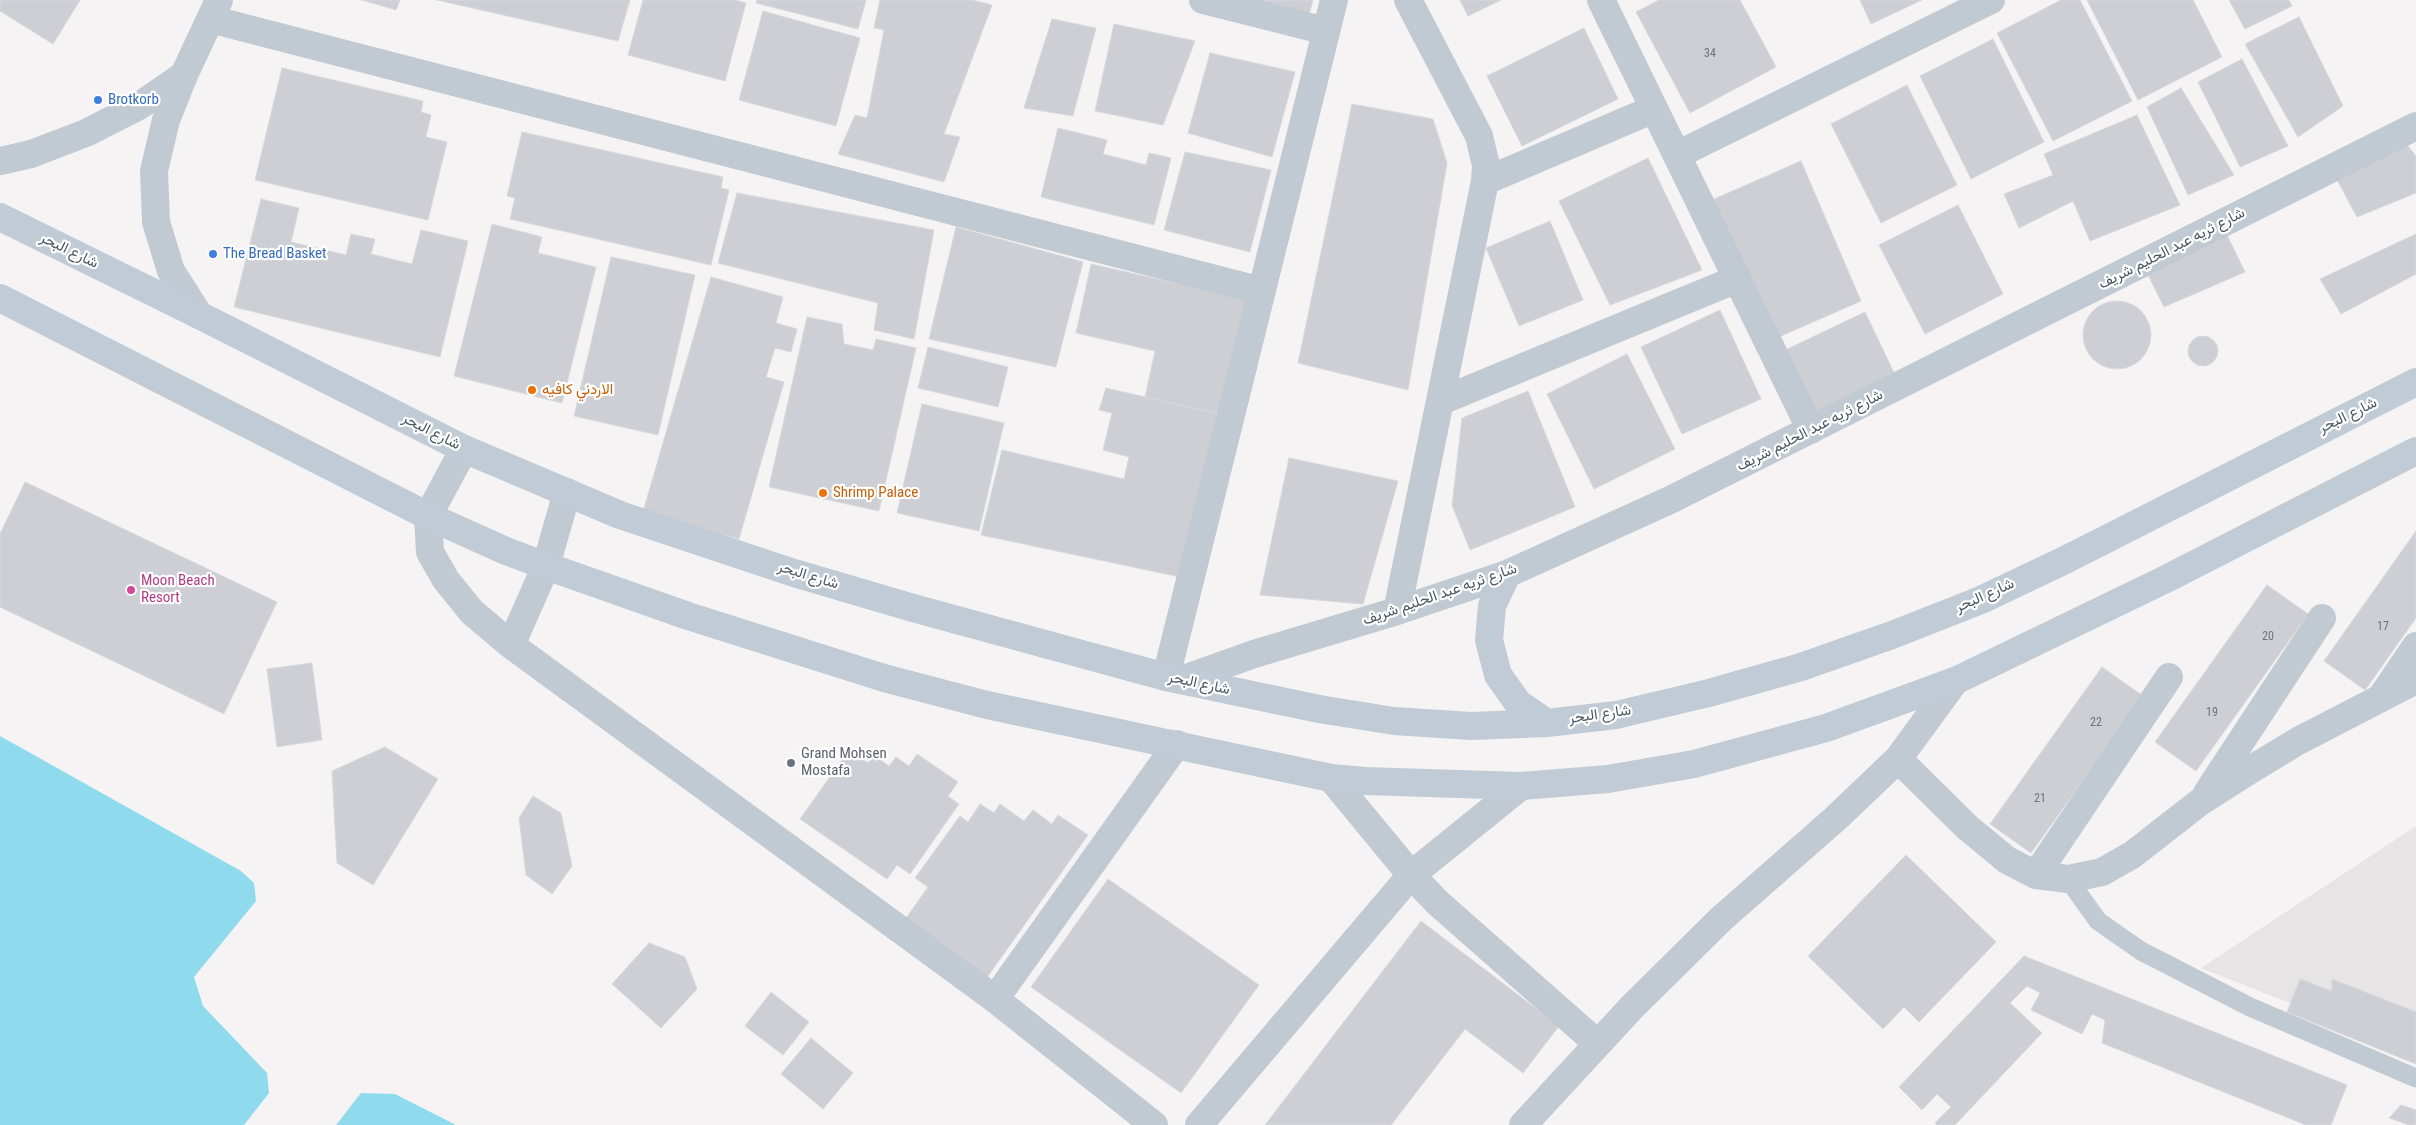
<!DOCTYPE html>
<html>
<head>
<meta charset="utf-8">
<style>
  body { margin:0 }
  canvas { display:block; background:#f5f3f3 }
</style>
</head>
<body>
<canvas width="2416" height="1125"></canvas>
<script>
const context = document.querySelector('canvas').getContext('2d');
context.lineJoin = 'round';
function fill(path, color) {
  context.fillStyle = color;
  context.fill(path, 'evenodd');
}
function poly(rows) {
  const path = new Path2D();
  for (const r of rows) {
    if (r.length === 3) {
      path.moveTo(r[0] + r[2], r[1]);
      path.arc(r[0], r[1], r[2], 0, 2 * Math.PI);
      continue;
    }
    path.moveTo(r[0], r[1]);
    for (let i = 2; i < r.length; i += 2) path.lineTo(r[i], r[i + 1]);
  }
  return path;
}
function strokePath(path, color, width, dash) {
  context.strokeStyle = color;
  context.lineWidth = width;
  context.lineCap = dash ? 'butt' : 'round';
  context.setLineDash(dash || []);
  context.stroke(path);
}
function label(font, color, halo, rows, align = 'center') {
  context.font = font + ' "Roboto Condensed",Vazirmatn,sans-serif';
  context.lineWidth = 4.5;
  context.setLineDash([]);
  context.textBaseline = 'middle';
  context.strokeStyle = halo;
  context.fillStyle = color;
  for (const [text, x, y, turn = 0] of rows) {
    context.save();
    context.translate(x, y);
    context.rotate((+turn || 0) * Math.PI / 180);
    context.textAlign = isNaN(turn) ? turn : align;
    if (halo) context.strokeText(text, 0, 0);
    context.fillText(text, 0, 0);
    context.restore();
  }
}
const education = poly([
  [2416,826,2416,1053,2201,968]
]);
const water = poly([
  [0,736,241,871,254,883,256,901,194,977,203,1006,267,1073,269,1093,244,1125,0,1125],
  [361,1093,395,1094,456,1125,336,1125]
]);
const building = poly([
  [0,0,80,0,53,44,0,11,0,0],
  [362,0,400,0,396,10,362,0],
  [437,0,630,0,618,41,437,0],
  [643,0,735,0,746,3,725,81,628,55,643,0],
  [757,0,866,0,858,29,756,3,757,0],
  [880,0,972,0,992,5,944,134,960,137,944,182,838,154,855,115,867,118,884,30,874,28,880,0],
  [1251,0,1313,0,1308,19,1251,0],
  [1460,0,1501,0,1468,16,1460,0],
  [1659,0,1740,0,1776,67,1690,113,1636,12,1659,0],
  [1860,0,1922,0,1871,24,1860,0],
  [2061,0,2080,0,2132,101,2053,141,1997,33,2061,0],
  [2087,0,2193,0,2222,57,2138,100,2087,0],
  [2229,0,2289,0,2292,6,2245,29,2229,0],
  [763,11,860,38,836,126,739,100,763,11],
  [2299,17,2343,106,2298,137,2245,44,2299,17],
  [1052,19,1096,28,1073,116,1024,108,1052,19],
  [1114,24,1195,41,1163,125,1095,111,1114,24],
  [1584,28,1618,99,1522,146,1487,76,1584,28],
  [1993,39,2044,142,1971,179,1920,76,1993,39],
  [1210,53,1295,72,1272,157,1188,133,1210,53],
  [2242,59,2288,146,2240,167,2198,82,2242,59],
  [282,68,423,101,421,112,431,115,426,137,447,142,428,220,255,180,282,68],
  [1907,85,1957,185,1881,223,1831,124,1907,85],
  [2181,88,2234,175,2188,195,2147,107,2181,88],
  [1352,104,1433,119,1447,163,1408,390,1298,363,1352,104],
  [2137,115,2180,205,2090,241,2073,201,2019,228,2004,194,2053,175,2044,154,2137,115],
  [1058,128,1107,140,1103,154,1146,165,1149,153,1171,158,1154,225,1041,197,1058,128],
  [522,132,723,177,721,188,729,190,711,265,510,219,515,198,507,196,522,132],
  [2404,141,2416,156,2416,193,2357,217,2336,178,2404,141],
  [1185,152,1271,170,1250,252,1164,230,1185,152],
  [1648,158,1702,270,1610,305,1559,201,1648,158],
  [1801,161,1861,301,1772,340,1712,200,1801,161],
  [737,193,934,230,914,339,874,330,878,303,718,263,737,193],
  [261,199,299,208,291,242,346,255,351,234,375,239,371,254,412,264,421,230,468,241,440,357,234,307,261,199],
  [1958,205,2003,294,1925,334,1879,245,1958,205],
  [1550,221,1583,300,1519,326,1486,248,1550,221],
  [492,224,542,237,538,253,596,267,562,403,454,376,492,224],
  [956,227,1083,262,1056,367,929,339,956,227],
  [2226,233,2245,272,2164,307,2147,273,2226,233],
  [2416,234,2416,274,2341,314,2320,279,2416,234],
  [611,257,695,275,658,435,574,416,611,257],
  [1091,264,1246,299,1219,414,1145,397,1155,351,1076,333,1091,264],
  [711,277,783,297,776,323,797,329,791,352,775,348,766,377,784,382,739,539,643,512,711,277],
  [2117,335,34],
  [1720,310,1761,399,1682,434,1641,347,1720,310],
  [1865,312,1898,381,1813,423,1779,353,1865,312],
  [807,317,842,324,844,344,873,350,876,339,916,348,879,511,769,487,807,317],
  [2203,351,15],
  [928,347,1008,367,998,407,918,388,928,347],
  [1627,354,1675,449,1594,489,1547,394,1627,354],
  [1106,388,1219,414,1180,577,981,535,1002,450,1124,479,1129,457,1103,450,1112,413,1099,410,1106,388],
  [1528,391,1575,507,1470,550,1452,505,1462,418,1528,391],
  [922,404,1004,423,979,531,897,513,922,404],
  [1289,458,1398,481,1363,604,1260,595,1289,458],
  [25,482,277,602,224,714,0,607,0,534,25,482],
  [2416,531,2416,618,2365,690,2324,661,2416,531],
  [2267,585,2308,614,2196,771,2155,742,2267,585],
  [312,663,322,740,277,747,267,669,312,663],
  [2102,667,2143,696,2031,853,1990,824,2102,667],
  [385,747,438,779,373,885,337,863,332,771,385,747],
  [849,750,868,763,874,755,889,766,896,757,909,766,917,754,958,782,948,796,959,804,910,874,897,865,887,879,800,819,849,750],
  [533,796,561,813,572,866,552,894,526,875,519,818,533,796],
  [980,804,994,813,1000,804,1024,821,1033,810,1052,824,1058,815,1088,835,986,979,904,921,928,887,915,878,960,816,968,822,980,804],
  [1906,855,1996,942,1919,1022,1904,1007,1883,1029,1808,956,1906,855],
  [1108,879,1259,985,1181,1093,1031,987,1108,879],
  [1421,921,1559,1026,1523,1073,1465,1029,1391,1125,1265,1125,1421,921],
  [649,943,685,957,697,989,661,1028,612,984,649,943],
  [2024,956,2347,1085,2331,1125,2306,1125,2102,1043,2105,1020,2092,1014,2082,1034,2031,1010,2040,993,2027,986,2010,1003,2042,1033,1955,1125,1937,1125,1935,1123,1951,1107,1937,1094,1922,1110,1899,1087,2024,956],
  [2300,979,2332,991,2332,979,2416,1012,2416,1064,2287,1012,2300,979],
  [771,992,809,1022,783,1055,745,1026,771,992],
  [811,1038,853,1073,823,1109,781,1074,811,1038],
  [2401,1105,2416,1110,2416,1125,2409,1125,2389,1118,2401,1105]
]);
const service = poly([
  [2068,879,2098,921,2141,951,2250,1007,2416,1078]
]);
const minor = poly([
  [1203,0,1326,31],
  [1601,0,1811,430],
  [210,19,1262,291],
  [1677,155,1991,0],
  [0,161,31,154,86,133,139,106,184,75],
  [1485,181,1654,109],
  [199,315,171,271,156,222,154,171,166,120,184,75,219,0],
  [1441,401,1737,279],
  [464,449,428,516,430,552,446,580,472,612,511,645,995,999,1154,1125],
  [1397,611,1485,181,1486,165,1479,136,1408,0],
  [511,645,546,566,567,492],
  [1166,677,1334,0],
  [1181,680,1254,654,1397,611,1507,574,1670,500,2416,126],
  [2382,696,2416,646],
  [1898,759,1967,827,2007,860,2036,875,2068,879,2102,872,2132,855,2200,802,2255,767,2298,741,2416,680],
  [1331,778,1411,875,1438,903,1598,1044],
  [2207,793,2322,618],
  [2036,875,2169,677],
  [995,999,1177,744],
  [1199,1125,1411,875,1521,786],
  [1523,1125,1632,1007,1721,919,1835,819,1898,759,1955,681]
]);
const secondary = poly([
  [0,217,199,315,464,449,620,515,794,573,913,608,1166,677,1319,709,1394,721,1471,726,1547,723,1616,715,1709,693,1801,667,1892,635,1981,600,2067,559,2416,382],
  [0,298,428,516,506,551,546,566,688,616,884,678,987,705,1331,778,1365,781,1521,786,1608,779,1694,764,1826,728,1955,681,2166,579,2416,451],
  [1507,574,1492,606,1489,640,1498,675,1518,703,1547,723]
]);
const markers = [
  [98,100,5,"#3f7fe0"],
  [213,254,5,"#3f7fe0"],
  [532,390,5,"#e8710a"],
  [823,493,5,"#e8710a"],
  [131,590,5,"#d1479c"],
  [791,763,5,"#6b7280"]
];
const numberNames = [
  ["34",1710,54],
  ["17",2383,627],
  ["20",2268,637],
  ["19",2212,713],
  ["22",2096,723],
  ["21",2040,799]
];
const shopNames = [
  ["Brotkorb",108,100],
  ["The Bread Basket",223,254]
];
const streetNames = [
  ["شارع ثريه عبد الحليم شريف",2172,249,-27],
  ["شارع البحر",69,251,26],
  ["شارع البحر",2348,416,-26],
  ["شارع ثريه عبد الحليم شريف",1810,431,-27],
  ["شارع البحر",431,432,27],
  ["شارع البحر",808,576,17],
  ["شارع ثريه عبد الحليم شريف",1440,595,-19],
  ["شارع البحر",1985,596,-24],
  ["شارع البحر",1199,684,12],
  ["شارع البحر",1600,715,-8]
];
const foodNames = [
  ["الاردني كافيه",542,390],
  ["Shrimp Palace",833,493]
];
const hotelNames = [
  ["Moon Beach",141,581],
  ["Resort",141,598]
];
const worshipNames = [
  ["Grand Mohsen",801,754],
  ["Mostafa",801,771]
];
fill(education, '#e6e4e5');
fill(water, '#90daee');
fill(building, '#cdcfd5');
strokePath(building, '#d7d9de', 1);
strokePath(service, '#c1cad2', 19);
strokePath(minor, '#c1cad2', 28);
strokePath(secondary, '#c1cbd6', 28);
for (const [x, y, r, color] of markers) {
  const dot = new Path2D();
  dot.arc(x, y, r, 0, 2 * Math.PI);
  context.fillStyle = color;
  context.fill(dot);
  strokePath(dot, '#fff', 2);
}
label('12px', '#6b747e', null, numberNames);
label('15px', '#366cbe', '#fff', shopNames, 'left');
label('15px', '#4a5661', '#fff', streetNames);
label('15px', '#c56008', '#fff', foodNames, 'left');
label('15px', '#b23c85', '#fff', hotelNames, 'left');
label('15px', '#5b616d', '#fff', worshipNames, 'left');
</script>
</body>
</html>
